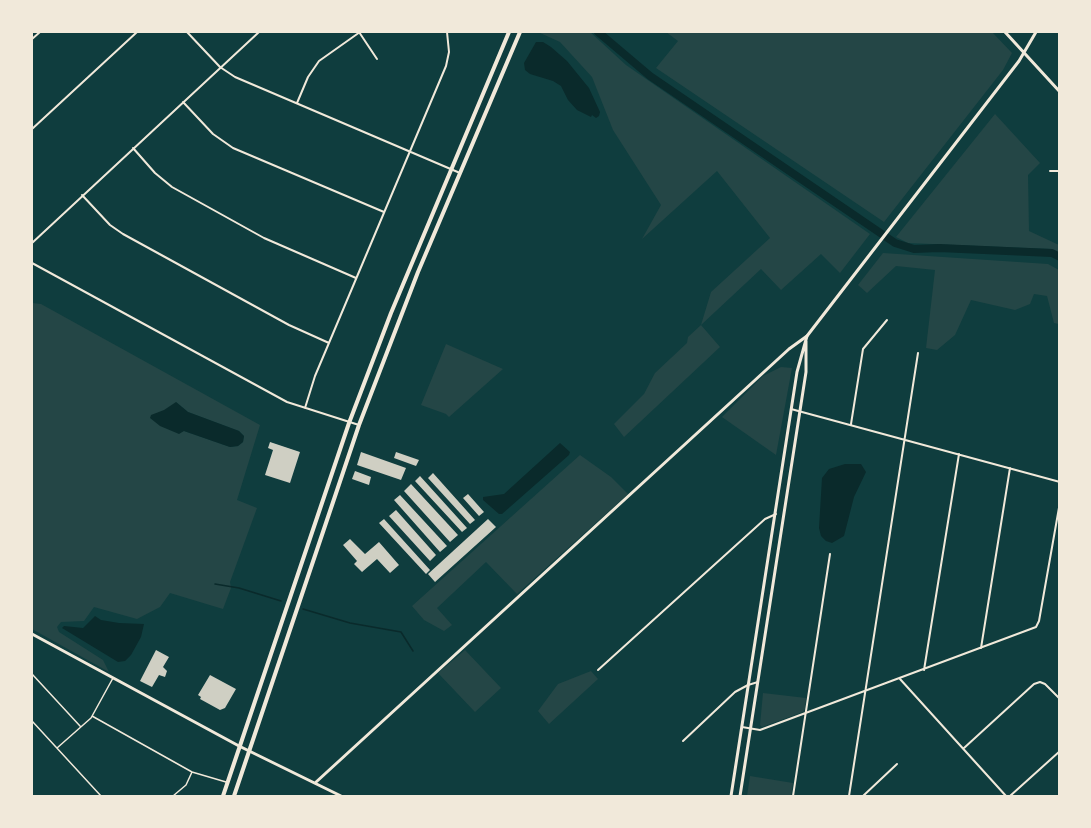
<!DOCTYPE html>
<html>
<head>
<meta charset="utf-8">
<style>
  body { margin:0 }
  #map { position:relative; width:1091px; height:828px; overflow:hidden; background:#0f3d3e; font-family:Helvetica,sans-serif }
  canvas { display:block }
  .frame { position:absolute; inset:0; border:33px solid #f1e9da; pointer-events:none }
</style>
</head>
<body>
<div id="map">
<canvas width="1091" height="828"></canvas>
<div class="frame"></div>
</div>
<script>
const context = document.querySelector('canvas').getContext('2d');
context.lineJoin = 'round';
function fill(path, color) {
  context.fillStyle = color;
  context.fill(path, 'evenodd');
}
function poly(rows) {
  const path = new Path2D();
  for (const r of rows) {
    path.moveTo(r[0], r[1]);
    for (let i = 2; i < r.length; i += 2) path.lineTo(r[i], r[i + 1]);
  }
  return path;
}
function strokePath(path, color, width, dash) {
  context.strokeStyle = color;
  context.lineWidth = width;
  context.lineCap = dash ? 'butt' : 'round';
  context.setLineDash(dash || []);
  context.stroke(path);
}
const green = poly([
  [538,32,590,32,626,65,870,234,840,273,821,254,781,290,761,269,701,325,720,347,624,437,614,424,644,394,655,373,687,343,688,337,701,325,711,292,770,238,717,171,642,239,661,205,613,130,592,77,560,42],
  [666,32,992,32,1012,53,1003,70,884,222,656,68,678,41],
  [995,114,1040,163,1028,175,1029,231,1059,245,1059,253,1051,249,908,243,896,237],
  [883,253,1048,264,1059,270,1059,324,1054,323,1047,296,1034,294,1030,304,1015,310,971,300,955,335,937,350,926,348,935,270,896,266,867,293,858,285],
  [32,303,41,304,260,425,237,500,257,508,230,582,231,588,223,609,170,593,160,607,137,619,94,607,84,621,61,622,57,627,59,632,103,660,109,672,32,629],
  [176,402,188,412,239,431,244,436,243,442,238,446,230,447,184,431],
  [446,344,503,369,449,417,446,414,421,405],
  [781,367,792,368,776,455,722,417,763,376],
  [580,455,611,477,628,494,517,594,486,562,437,608,452,625,444,631,424,620,412,606],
  [465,650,501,688,475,712,438,673],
  [591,671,598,679,549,724,538,711,558,684],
  [763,693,806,698,805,709,803,712,762,727,760,725],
  [750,776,793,783,791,796,747,796]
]);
const water = poly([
  [536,42,543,42,551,47,567,61,589,88,600,112,599,116,596,118,592,115,591,117,577,110,568,100,561,86,553,81,530,74,525,70,524,63],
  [176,402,188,412,239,431,244,436,243,442,238,446,230,447,184,431,179,434,160,426,150,418,151,415,164,410],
  [560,443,570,452,569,455,502,514,499,514,483,500,483,497,504,494],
  [845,464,861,464,866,472,854,497,844,536,832,543,826,541,821,536,819,528,822,478,829,469],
  [95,616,101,620,119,623,144,624,141,637,131,655,125,661,118,662,62,628,64,626,83,628]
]);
const stream = poly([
  [215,584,239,588,281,601],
  [303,609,350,623,401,632,413,651]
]);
const river = poly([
  [598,32,650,76,895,243,914,249,939,248,1052,253,1060,257]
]);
const building = poly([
  [270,442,300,452,290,483,265,475,273,450,268,448],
  [361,452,406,468,401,480,357,465],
  [396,452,419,460,416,466,394,458],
  [355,471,371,477,369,485,352,479],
  [433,473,475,520,470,524,428,478],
  [420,476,467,528,462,532,415,481],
  [411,484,458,535,450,542,404,491],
  [468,494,484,512,479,516,463,498],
  [400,495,447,546,440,552,394,500],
  [396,510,436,555,430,561,389,516],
  [384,519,430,570,426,574,379,523],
  [488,519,496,527,435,582,428,574],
  [350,539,365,554,379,542,399,565,390,573,377,559,362,572,354,564,357,561,343,545],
  [156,650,169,657,163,667,167,671,165,677,159,675,152,687,140,681],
  [210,675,236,689,225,708,220,710,200,699,201,697,198,695]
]);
const pedestrian = poly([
  [32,674,80,726],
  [92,716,192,772],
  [32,721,101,796],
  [57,748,91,718,113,678],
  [173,796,186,785,192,772,226,782]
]);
const minor = poly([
  [187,32,220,67,235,77,460,173],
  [359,32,377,59],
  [32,39,40,32],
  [183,102,213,134,233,148,384,212],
  [297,103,308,77,319,61,360,32],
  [32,129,137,32],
  [133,148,155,173,172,187,264,238,356,278],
  [1050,171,1060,171],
  [82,195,110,225,123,234,289,325,329,343],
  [32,243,259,32],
  [32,263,287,402,359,425],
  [305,408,315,376,446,66,449,52,447,32],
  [791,409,1060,482],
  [851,424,863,349,887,320],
  [981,648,1010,468],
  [598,670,765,519,776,514],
  [924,670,959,454],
  [900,679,1006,796],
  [742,727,760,730,1036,627,1039,621,1060,502],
  [683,741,735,692,748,685,758,682],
  [964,748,1034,684,1040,682,1045,684,1060,699],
  [793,796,830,554],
  [849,796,918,353],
  [863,796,897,764],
  [1010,796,1060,751]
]);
const tertiary = poly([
  [32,634,239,746,341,796],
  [315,783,789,349,807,336]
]);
const secondary = poly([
  [1005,32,1060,92],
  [731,796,797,372,807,336,1019,61,1036,32],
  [740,796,806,372,806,341]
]);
const primary = poly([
  [223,796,349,423,391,313,509,32],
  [234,796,359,425,418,272,520,32]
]);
fill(green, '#244646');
fill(water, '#0a2a2b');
strokePath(stream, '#0a2a2b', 1.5);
strokePath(river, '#0a2a2b', 8);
fill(building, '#cfcfc3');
strokePath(pedestrian, '#f1e9da', 1.5);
strokePath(minor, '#f1e9da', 2);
strokePath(tertiary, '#f1e9da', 3);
strokePath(secondary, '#f1e9da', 3);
strokePath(primary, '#f1e9da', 4);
</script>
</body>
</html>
